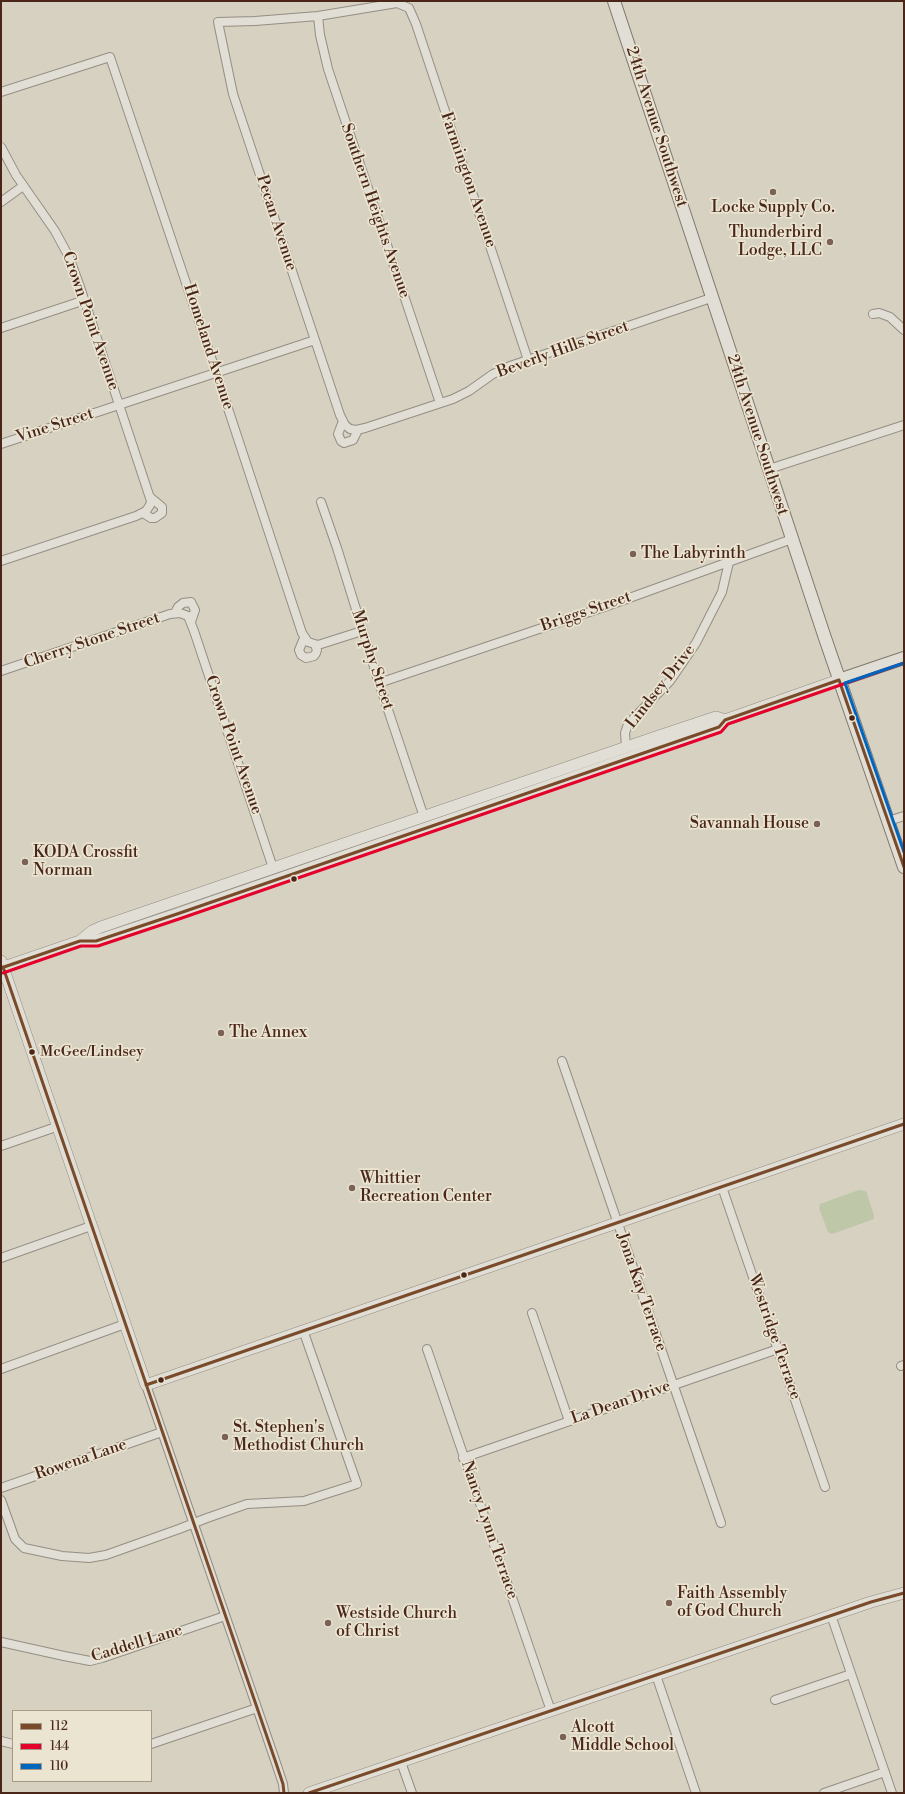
<!DOCTYPE html>
<html>
<head>
<meta charset="utf-8">
<style>
  body { margin:0 }
  #map { position:relative; width:905px; height:1794px; overflow:hidden; background:#d6d1c1; font-family:"Libre Bodoni",serif }
  canvas { display:block }
  .frame { position:absolute; inset:0; border:2px solid #4a2619; pointer-events:none }
  .legend { position:absolute; left:12px; top:1710px; width:140px; height:72px; box-sizing:border-box; background:#eae4d1; border:1px solid #aa9887; margin:0; padding:5px 7px; list-style:none; font-size:12px; color:#4a2619 }
  .legend li { display:flex; align-items:center; gap:8px; height:20px }
  .legend b { width:20px; border:1px solid #aa9887 }
</style>
</head>
<body>
<div id="map">
<canvas width="905" height="1794"></canvas>
<div class="frame"></div>
<ul class="legend">
<li><b style="height:5px;background:#7a4b2a"></b>112</li>
<li><b style="height:5px;background:#e4002b"></b>144</li>
<li><b style="height:5px;background:#0065bd"></b>110</li>
</ul>
</div>
<script>
const context = document.querySelector('canvas').getContext('2d');
context.lineJoin = 'round';
function fill(path, color) {
  context.fillStyle = color;
  context.fill(path, 'evenodd');
}
function poly(rows) {
  const path = new Path2D();
  for (const r of rows) {
    path.moveTo(r[0], r[1]);
    for (let i = 2; i < r.length; i += 2) path.lineTo(r[i], r[i + 1]);
  }
  return path;
}
function strokePath(path, color, width, dash) {
  context.strokeStyle = color;
  context.lineWidth = width;
  context.lineCap = dash ? 'butt' : 'round';
  context.setLineDash(dash || []);
  context.stroke(path);
}
function label(font, color, halo, rows, align = 'center') {
  context.font = font + ' "Libre Bodoni",serif';
  context.lineWidth = 3.5;
  context.setLineDash([]);
  context.textBaseline = 'middle';
  context.strokeStyle = halo;
  context.fillStyle = color;
  for (const [text, x, y, turn = 0] of rows) {
    context.save();
    context.translate(x, y);
    context.rotate((+turn || 0) * Math.PI / 180);
    context.textAlign = isNaN(turn) ? turn : align;
    if (halo) context.strokeText(text, 0, 0);
    context.fillText(text, 0, 0);
    context.restore();
  }
}
const green = poly([
  [859,1190,866,1191,874,1215,874,1219,832,1234,828,1232,819,1208,820,1204]
]);
const minor = poly([
  [318,16,320,35,328,69,440,403],
  [1,92,110,57,216,372,302,633,308,642,318,645,362,631],
  [1,147,16,175,55,231,69,257,80,287,151,501,150,505,146,511,136,516,1,561],
  [1,202,23,186],
  [873,314,879,313,890,317,904,330],
  [1,328,85,300],
  [528,360,416,24,409,8,397,3,318,16,255,21,218,22,233,94,340,415,345,425,350,429,356,430,365,428,453,399,469,391,493,374,510,366,711,298],
  [343,421,338,434,341,441,344,443,353,440,358,430],
  [1,444,315,340],
  [769,469,904,425],
  [321,502,337,548,379,683,424,817],
  [143,513,151,518,155,518,162,513,162,507,150,497],
  [175,613,178,607,183,603,191,602,195,610,191,622],
  [304,638,299,650,301,655,306,658,314,656,316,653,317,650,315,645],
  [1,671,170,614,180,613,188,616,194,631,273,868],
  [379,683,610,605,792,539],
  [626,747,625,733,628,724,670,681,696,643,722,592,729,562],
  [888,821,904,816],
  [562,1061,721,1523],
  [1,1146,56,1127],
  [722,1187,825,1487],
  [1,1258,91,1226],
  [532,1313,569,1421],
  [427,1349,551,1711],
  [901,1366,904,1365],
  [1,1369,125,1324],
  [146,1385,276,1763,283,1784,284,1793],
  [463,1458,778,1349],
  [1,1488,162,1432],
  [1,1500,15,1539,24,1548,62,1556,89,1558,106,1555,179,1529,207,1518,247,1504,304,1501,357,1484,303,1330],
  [831,1615,892,1793],
  [1,1642,64,1656,90,1661,102,1658,225,1616],
  [656,1675,696,1793],
  [775,1700,851,1674],
  [1,1741,13,1744],
  [151,1744,257,1708],
  [401,1762,412,1793],
  [824,1793,885,1772]
]);
const tertiary = poly([
  [80,941,92,931,101,927,656,737,716,717,725,720],
  [1,961,146,1385,904,1124],
  [1,968,80,941,96,941,177,914,719,727,725,720,839,680],
  [309,1793,871,1602,904,1593]
]);
const secondary = poly([
  [614,1,825,638,904,867],
  [839,680,904,658]
]);
const bus1 = poly([
  [3,967,276,1763,283,1784,284,1793],
  [1,968,80,941,96,941,177,914,719,727,725,720,839,680,904,867],
  [146,1385,904,1124],
  [309,1793,871,1602,904,1593]
]);
const bus2 = poly([
  [3,973,81,946,98,946,179,919,721,732,728,724,904,663]
]);
const bus3 = poly([
  [904,663,845,683,904,852]
]);
const markers = [
  [773,192,4,"#7b6254"],
  [830,242,4,"#7b6254"],
  [633,554,4,"#7b6254"],
  [852,718,3.5,"#4a2619"],
  [817,824,4,"#7b6254"],
  [25,862,4,"#7b6254"],
  [294,879,3.5,"#4a2619"],
  [221,1033,4,"#7b6254"],
  [32,1052,3.5,"#4a2619"],
  [352,1188,4,"#7b6254"],
  [464,1275,3.5,"#4a2619"],
  [161,1380,3.5,"#4a2619"],
  [225,1437,4,"#7b6254"],
  [669,1603,4,"#7b6254"],
  [328,1623,4,"#7b6254"],
  [563,1737,4,"#7b6254"]
];
const busNames = [
  ["McGee/Lindsey",40,1052]
];
const streetNames = [
  ["24th Avenue Southwest",656,127,72],
  ["Farmington Avenue",468,180,71],
  ["Southern Heights Avenue",375,211,71],
  ["Pecan Avenue",276,223,72],
  ["Crown Point Avenue",90,321,71],
  ["Homeland Avenue",208,347,72],
  ["Beverly Hills Street",563,350,-20],
  ["Vine Street",55,426,-18],
  ["24th Avenue Southwest",757,435,72],
  ["Briggs Street",586,612,-19],
  ["Cherry Stone Street",92,641,-19],
  ["Murphy Street",372,660,72],
  ["Lindsey Drive",661,687,-52],
  ["Crown Point Avenue",233,745,71],
  ["Jona Kay Terrace",641,1292,71],
  ["Westridge Terrace",774,1337,71],
  ["La Dean Drive",621,1403,-19],
  ["Rowena Lane",81,1460,-19],
  ["Nancy Lynn Terrace",489,1530,71],
  ["Caddell Lane",137,1644,-17]
];
const poiNames = [
  ["Locke Supply Co.",773,208,"center"],
  ["Thunderbird",822,233,"right"],
  ["Lodge, LLC",822,251,"right"],
  ["The Labyrinth",641,554],
  ["Savannah House",809,824,"right"],
  ["KODA Crossfit",33,853],
  ["Norman",33,871],
  ["The Annex",229,1033],
  ["Whittier",360,1179],
  ["Recreation Center",360,1197],
  ["St. Stephen's",233,1428],
  ["Methodist Church",233,1446],
  ["Faith Assembly",677,1594],
  ["of God Church",677,1612],
  ["Westside Church",336,1614],
  ["of Christ",336,1632],
  ["Alcott",571,1728],
  ["Middle School",571,1746]
];
fill(green, '#bec7a8');
strokePath(minor, '#958d83', 10);
strokePath(tertiary, '#958d83', 12);
strokePath(secondary, '#80776d', 14);
strokePath(minor, '#e0ded5', 8);
strokePath(tertiary, '#e0ded5', 11);
strokePath(secondary, '#e0ded5', 12);
strokePath(bus1, '#7a4b2a', 3);
strokePath(bus2, '#e4002b', 3);
strokePath(bus3, '#0065bd', 3);
for (const [x, y, r, color] of markers) {
  const dot = new Path2D();
  dot.arc(x, y, r, 0, 2 * Math.PI);
  context.fillStyle = color;
  context.fill(dot);
  strokePath(dot, '#eae4d1', 1.5);
}
label('15px', '#4a2619', '#eae4d1', busNames, 'left');
label('16px', '#4a2619', '#eae4d1', streetNames);
label('16px', '#4a2619', '#eae4d1', poiNames, 'left');
</script>
</body>
</html>
